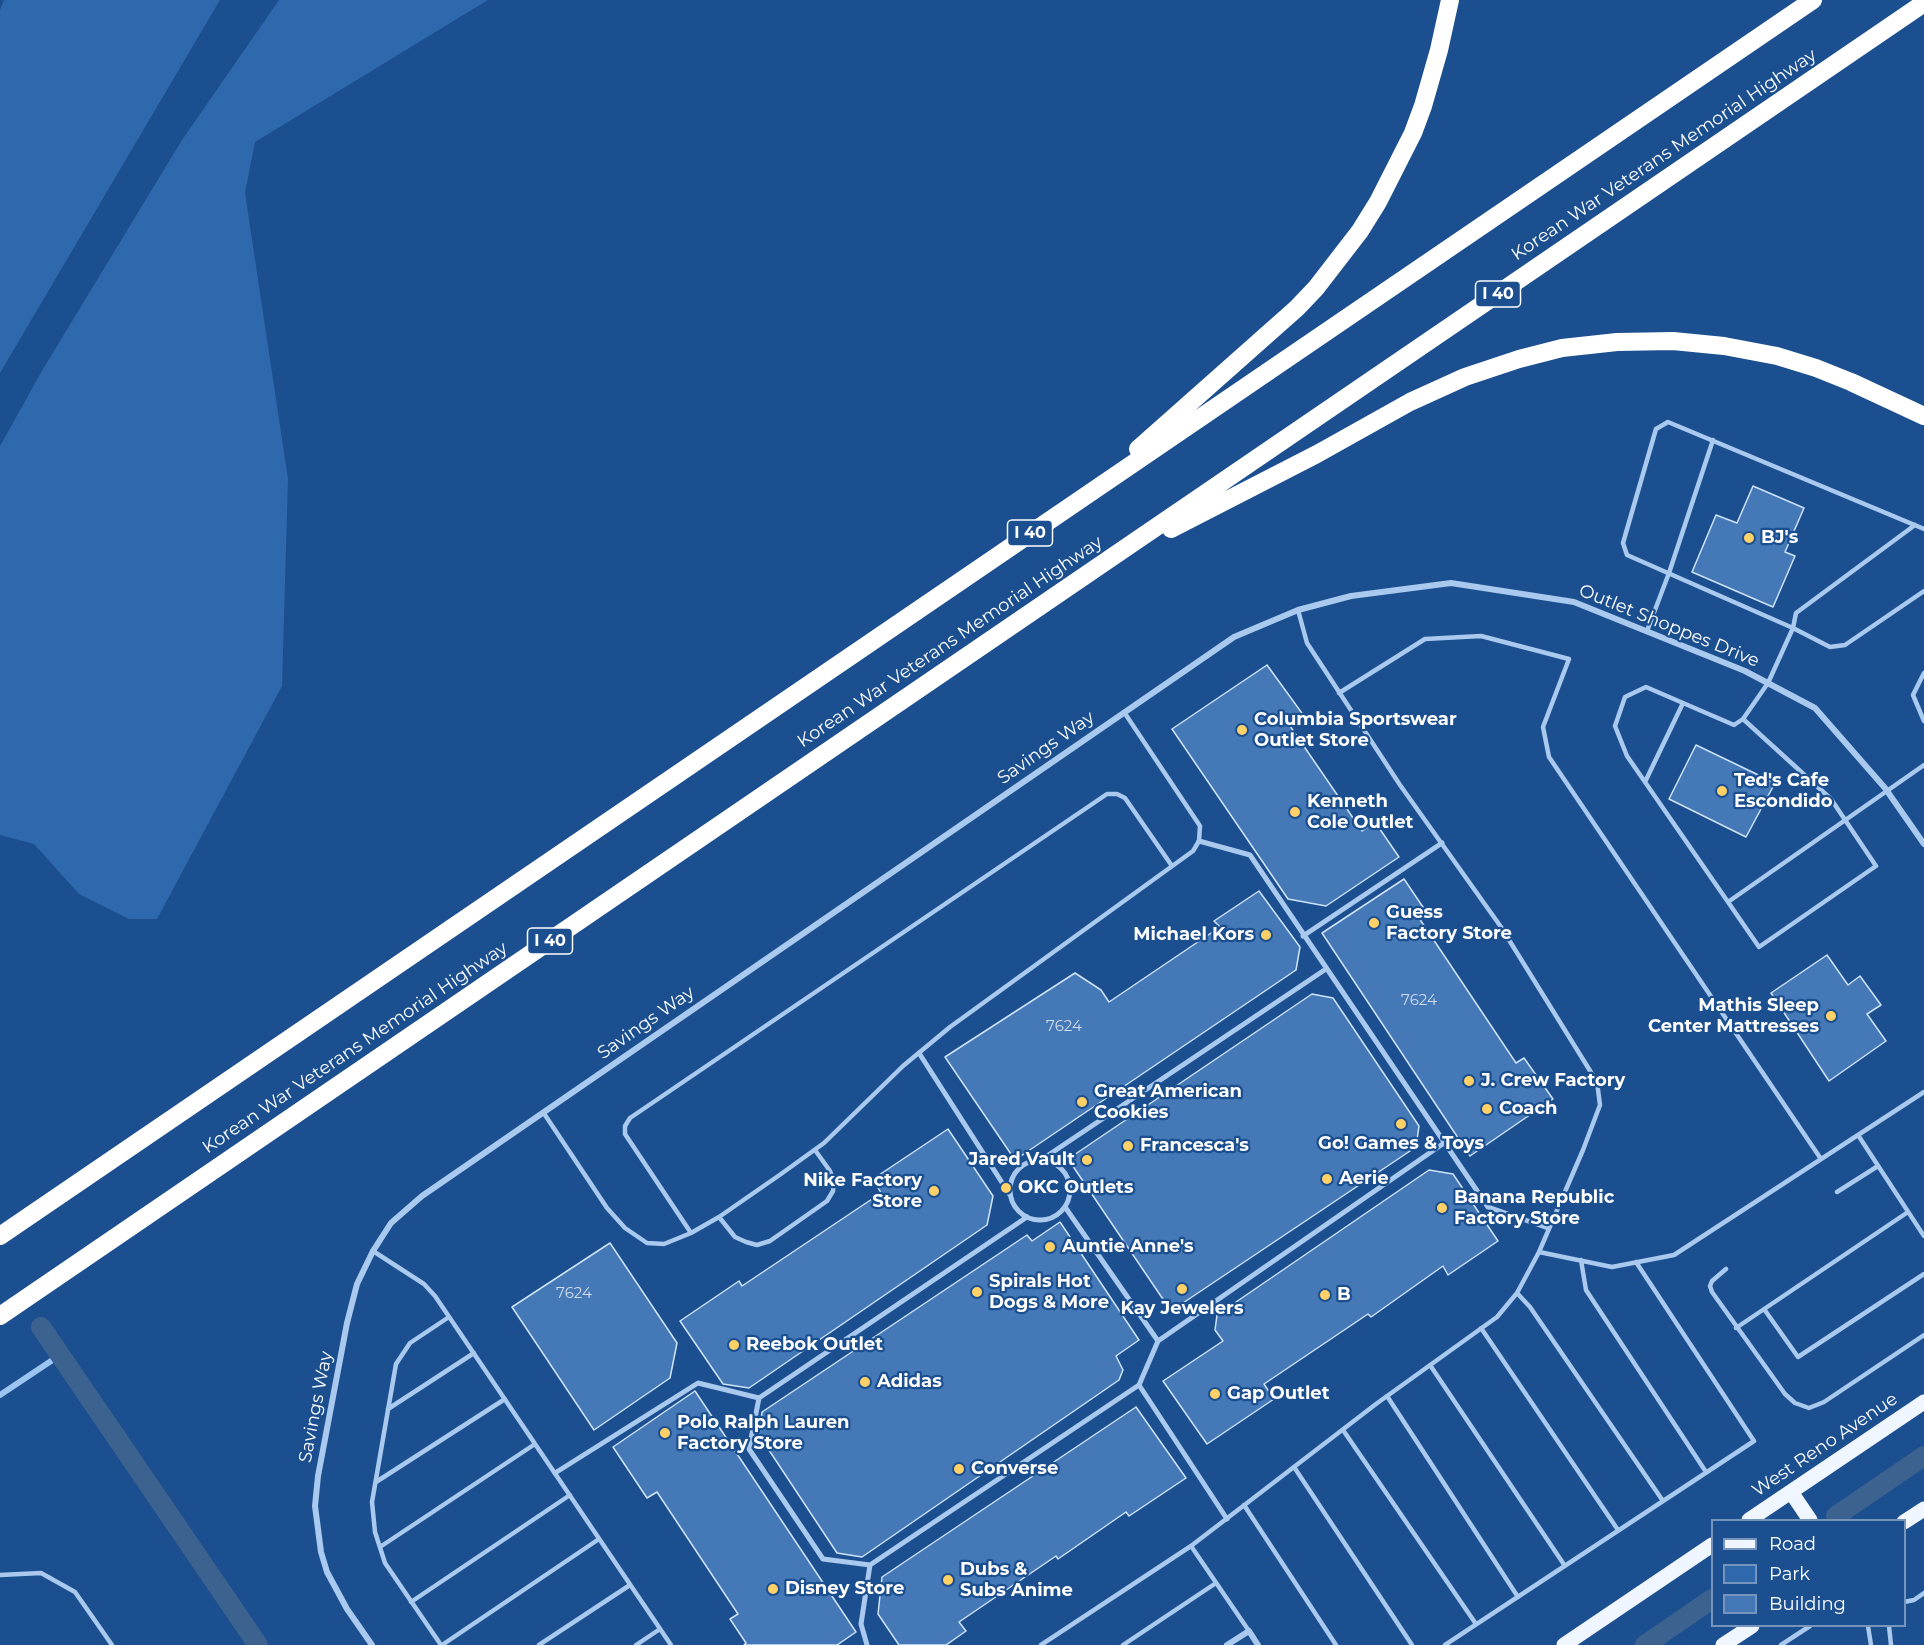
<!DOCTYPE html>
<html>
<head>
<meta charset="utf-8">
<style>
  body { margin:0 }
  #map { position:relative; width:1924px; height:1645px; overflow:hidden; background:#1b4f8f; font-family:Montserrat,sans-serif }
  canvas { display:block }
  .legend { position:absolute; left:1711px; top:1519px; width:195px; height:108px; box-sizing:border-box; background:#1b4f8f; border:2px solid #7695bc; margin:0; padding:8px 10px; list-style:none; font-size:18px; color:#fff }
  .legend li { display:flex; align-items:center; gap:12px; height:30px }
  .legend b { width:30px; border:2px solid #7695bc }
</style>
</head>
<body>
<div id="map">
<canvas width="1924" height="1645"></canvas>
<ul class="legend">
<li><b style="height:8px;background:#f0f6ff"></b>Road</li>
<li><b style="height:16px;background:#2e69ad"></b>Park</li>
<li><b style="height:16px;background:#4478b7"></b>Building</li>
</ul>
</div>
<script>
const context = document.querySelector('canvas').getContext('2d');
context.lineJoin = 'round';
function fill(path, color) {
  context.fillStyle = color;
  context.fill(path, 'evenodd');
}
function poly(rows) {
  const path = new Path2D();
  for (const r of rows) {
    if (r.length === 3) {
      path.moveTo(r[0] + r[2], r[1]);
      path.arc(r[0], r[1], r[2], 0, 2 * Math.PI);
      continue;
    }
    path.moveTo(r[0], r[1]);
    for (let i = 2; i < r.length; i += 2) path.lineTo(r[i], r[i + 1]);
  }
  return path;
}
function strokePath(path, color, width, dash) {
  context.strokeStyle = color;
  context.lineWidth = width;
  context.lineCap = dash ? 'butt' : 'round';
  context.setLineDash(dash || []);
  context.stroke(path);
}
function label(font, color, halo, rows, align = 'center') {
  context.font = font + ' Montserrat,sans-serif';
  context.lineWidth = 4.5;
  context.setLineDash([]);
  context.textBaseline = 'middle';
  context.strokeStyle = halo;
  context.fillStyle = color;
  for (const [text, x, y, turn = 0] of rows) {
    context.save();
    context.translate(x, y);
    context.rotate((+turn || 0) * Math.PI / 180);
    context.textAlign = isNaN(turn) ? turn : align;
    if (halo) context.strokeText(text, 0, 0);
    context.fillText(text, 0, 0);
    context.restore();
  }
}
const green = poly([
  [4,0,220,0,0,373,0,10],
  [279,0,488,0,255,142,245,193,288,479,282,686,157,919,129,919,79,894,34,844,0,835,0,446,43,369,182,140]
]);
const stream = poly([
  [0,1395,60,1355]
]);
const canal = poly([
  [41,1327,258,1645],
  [1836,1516,1924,1456],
  [1645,1645,1712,1599]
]);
const building = poly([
  [1753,486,1804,508,1785,552,1795,556,1773,607,1692,572,1716,515,1737,523,1753,486],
  [1267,665,1304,716,1290,726,1362,831,1375,822,1399,857,1326,906,1288,899,1172,729,1267,665],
  [1696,745,1775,783,1746,837,1669,799,1696,745],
  [1404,879,1427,913,1419,918,1516,1063,1524,1058,1553,1099,1470,1156,1322,933,1404,879],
  [1259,891,1300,947,1296,970,1015,1160,945,1057,1075,973,1101,990,1109,1002,1220,927,1214,921,1259,891],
  [1827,955,1848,985,1860,976,1881,1005,1867,1014,1886,1041,1829,1081,1771,993,1827,955],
  [1312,994,1333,998,1419,1126,1416,1147,1171,1311,1068,1159,1312,994],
  [948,1129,993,1196,987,1225,749,1388,723,1384,680,1321,739,1281,742,1286,881,1193,873,1179,948,1129],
  [1429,1170,1453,1174,1498,1241,1448,1275,1443,1266,1371,1317,1368,1314,1264,1384,1274,1399,1207,1444,1163,1381,1223,1341,1215,1330,1217,1315,1429,1170],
  [1060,1222,1139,1340,1116,1356,1123,1370,1119,1380,862,1557,837,1553,759,1435,762,1412,1027,1235,1032,1241,1060,1222],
  [610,1243,677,1343,670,1378,594,1430,512,1307,610,1243],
  [695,1391,856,1632,837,1645,744,1645,746,1643,730,1619,738,1614,657,1492,647,1498,613,1447,695,1391],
  [1136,1407,1186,1478,1129,1516,1126,1512,1058,1559,1056,1556,959,1622,966,1631,946,1645,899,1645,878,1614,882,1577,1136,1407]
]);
const service = poly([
  [1915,525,1796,613,1793,628,1768,683,1743,719,1734,725,1646,687,1625,697,1615,726,1627,756,1728,902,1924,765],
  [1924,529,1668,422,1656,429,1623,543,1627,555,1793,628,1830,647,1845,645,1924,591],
  [1298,610,1307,643,1400,785,1501,927,1597,1082,1600,1105,1583,1150,1539,1252],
  [1647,631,1669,573,1713,440],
  [1924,673,1913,695,1924,721],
  [1339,693,1425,639,1481,636,1569,659,1543,727,1549,757,1821,1159],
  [1645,782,1683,703],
  [1728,902,1759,947,1876,866,1831,799,1743,719],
  [543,1112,607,1208,625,1228,647,1243,664,1244,691,1233,719,1217,781,1174,824,1143,903,1066,950,1027,1193,851,1199,841,1200,826,1124,712],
  [1858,1135,1924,1236],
  [1837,1192,1878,1166],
  [719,1217,735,1237,746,1242,757,1245,770,1241,827,1201,833,1191,834,1181,830,1171,815,1150],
  [691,1233,625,1134,625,1126,630,1118,1107,794,1117,794,1125,798,1172,866],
  [373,1251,424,1284,435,1296,671,1645],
  [1581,1260,1586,1290,1706,1472],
  [1726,1269,1712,1281,1710,1286,1712,1292,1785,1394,1795,1403,1809,1408,1824,1402,1924,1335],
  [1517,1293,1530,1307,1663,1501],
  [1764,1309,1798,1357,1924,1274],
  [1481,1328,1618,1530],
  [1736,1328,1908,1212],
  [1430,1365,1565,1566],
  [1387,1396,1518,1597],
  [388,1409,474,1353],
  [1343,1430,1476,1624],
  [1294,1467,1412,1645],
  [376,1482,505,1399],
  [1244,1505,1336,1645],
  [1191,1546,1249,1631],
  [380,1547,535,1444],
  [0,1575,41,1573,75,1592,112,1645],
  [411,1602,570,1495],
  [1904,1602,1914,1600,1924,1593],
  [1868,1626,1871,1645],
  [1889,1626,1891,1645],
  [441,1645,385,1563,375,1532,372,1502,396,1364,410,1343,449,1317],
  [442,1645,599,1539],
  [539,1645,630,1585],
  [636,1645,660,1629],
  [1041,1645,1191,1546,1376,1404,1497,1317,1517,1293,1539,1252,1612,1267,1674,1255,1924,1092],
  [1123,1645,1216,1583],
  [1445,1645,1754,1441,1636,1262],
  [1781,1645,1810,1626]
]);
const pedestrian = poly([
  [1199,841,1250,855,1488,1207,1548,1228],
  [1303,936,1442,843],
  [919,1053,1010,1195],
  [1040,1190,30],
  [1041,1160,1326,969],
  [1065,1207,1158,1341,1444,1143],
  [1139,1385,1158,1341],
  [759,1398,749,1449,823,1559,870,1565,861,1624,867,1645],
  [555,1473,698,1383,759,1398,1027,1217],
  [870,1565,1139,1385,1227,1519]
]);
const minor = poly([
  [372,1645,347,1609,327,1572,321,1552,315,1506,318,1476,347,1323,357,1284,373,1251,391,1223,422,1196,1234,637,1298,610,1351,596,1451,583,1574,602,1745,671,1815,708,1885,788,1924,844],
  [1227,1645,1249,1631,1258,1645]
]);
const primary = poly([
  [1791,1492,1810,1520],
  [1749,1520,1924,1402],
  [1904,1522,1924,1509],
  [1564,1645,1712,1545],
  [1723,1645,1752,1626]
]);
const motorway = poly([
  [1138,449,1297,308,1316,288,1360,231,1378,202,1413,133,1423,106,1439,50,1450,0],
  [1171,529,1317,454,1410,402,1465,377,1519,359,1562,348,1617,342,1673,341,1724,346,1777,356,1816,368,1851,382,1924,416],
  [0,1236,1813,0],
  [0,1316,1924,3]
]);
const markers = [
  [1749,538,6,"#ffd166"],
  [1242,730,6,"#ffd166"],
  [1722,791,6,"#ffd166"],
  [1295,812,6,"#ffd166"],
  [1374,923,6,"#ffd166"],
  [1266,935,6,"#ffd166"],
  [1831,1016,6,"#ffd166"],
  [1469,1081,6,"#ffd166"],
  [1082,1102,6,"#ffd166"],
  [1487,1109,6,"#ffd166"],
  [1401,1124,6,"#ffd166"],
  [1128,1146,6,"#ffd166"],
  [1087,1160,6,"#ffd166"],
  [1327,1179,6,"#ffd166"],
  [1006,1188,6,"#ffd166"],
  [934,1191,6,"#ffd166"],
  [1442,1208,6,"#ffd166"],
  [1050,1247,6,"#ffd166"],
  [1182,1289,6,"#ffd166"],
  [977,1292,6,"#ffd166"],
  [1325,1295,6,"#ffd166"],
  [734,1345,6,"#ffd166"],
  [865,1382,6,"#ffd166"],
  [1215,1394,6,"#ffd166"],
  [665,1433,6,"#ffd166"],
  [959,1469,6,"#ffd166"],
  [948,1580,6,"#ffd166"],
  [773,1589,6,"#ffd166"]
];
const numberNames = [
  ["7624",1419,1001],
  ["7624",1064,1027],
  ["7624",574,1294]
];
const shields = [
  [1498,294,45],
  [1030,533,45],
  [550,941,45]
];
const shieldNames = [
  ["I 40",1498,294],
  ["I 40",1030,533],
  ["I 40",550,941]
];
const streetNames = [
  ["Korean War Veterans Memorial Highway",1664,155,-34],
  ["Outlet Shoppes Drive",1669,626,22],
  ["Korean War Veterans Memorial Highway",950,642,-34],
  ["Savings Way",1046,748,-35],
  ["Savings Way",646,1023,-35],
  ["Korean War Veterans Memorial Highway",355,1048,-34],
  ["Savings Way",316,1407,-79],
  ["West Reno Avenue",1825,1445,-34]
];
const poiNames = [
  ["BJ's",1761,538],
  ["Columbia Sportswear",1254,720],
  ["Outlet Store",1254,741],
  ["Ted's Cafe",1734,781],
  ["Escondido",1734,802],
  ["Kenneth",1307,802],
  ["Cole Outlet",1307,823],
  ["Guess",1386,913],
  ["Factory Store",1386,934],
  ["Michael Kors",1254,935,"right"],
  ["Mathis Sleep",1819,1006,"right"],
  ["Center Mattresses",1819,1027,"right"],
  ["J. Crew Factory",1481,1081],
  ["Great American",1094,1092],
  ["Cookies",1094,1113],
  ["Coach",1499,1109],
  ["Go! Games & Toys",1401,1144,"center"],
  ["Francesca's",1140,1146],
  ["Jared Vault",1075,1160,"right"],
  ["Aerie",1339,1179],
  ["Nike Factory",922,1181,"right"],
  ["Store",922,1202,"right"],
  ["OKC Outlets",1018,1188],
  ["Banana Republic",1454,1198],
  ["Factory Store",1454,1219],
  ["Auntie Anne's",1062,1247],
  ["Spirals Hot",989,1282],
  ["Dogs & More",989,1303],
  ["B",1337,1295],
  ["Kay Jewelers",1182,1309,"center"],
  ["Reebok Outlet",746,1345],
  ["Adidas",877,1382],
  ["Gap Outlet",1227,1394],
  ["Polo Ralph Lauren",677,1423],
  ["Factory Store",677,1444],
  ["Converse",971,1469],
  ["Dubs &",960,1570],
  ["Subs Anime",960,1591],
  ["Disney Store",785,1589]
];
fill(green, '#2e69ad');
strokePath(stream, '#9cc4f0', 6);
strokePath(canal, '#3c6290', 20);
fill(building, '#4478b7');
strokePath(building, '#cfe3fa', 1.5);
strokePath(service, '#a9c9ee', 4.5);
strokePath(pedestrian, '#a9c9ee', 5);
strokePath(minor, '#a9c9ee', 6);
strokePath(primary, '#f0f6ff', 15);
strokePath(motorway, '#fff', 18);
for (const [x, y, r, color] of markers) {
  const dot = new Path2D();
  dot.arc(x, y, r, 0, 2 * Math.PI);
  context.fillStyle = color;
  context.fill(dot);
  strokePath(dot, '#1b4f8f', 2);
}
label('15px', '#d0dded', null, numberNames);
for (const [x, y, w] of shields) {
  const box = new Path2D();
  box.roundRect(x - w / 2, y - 13, w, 26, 4.5);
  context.fillStyle = '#1b4f8f';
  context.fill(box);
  strokePath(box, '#fff', 1.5);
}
label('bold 16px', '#fff', null, shieldNames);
label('18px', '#fff', '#1b4f8f', streetNames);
label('bold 18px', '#fff', '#1b4f8f', poiNames, 'left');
</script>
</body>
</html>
